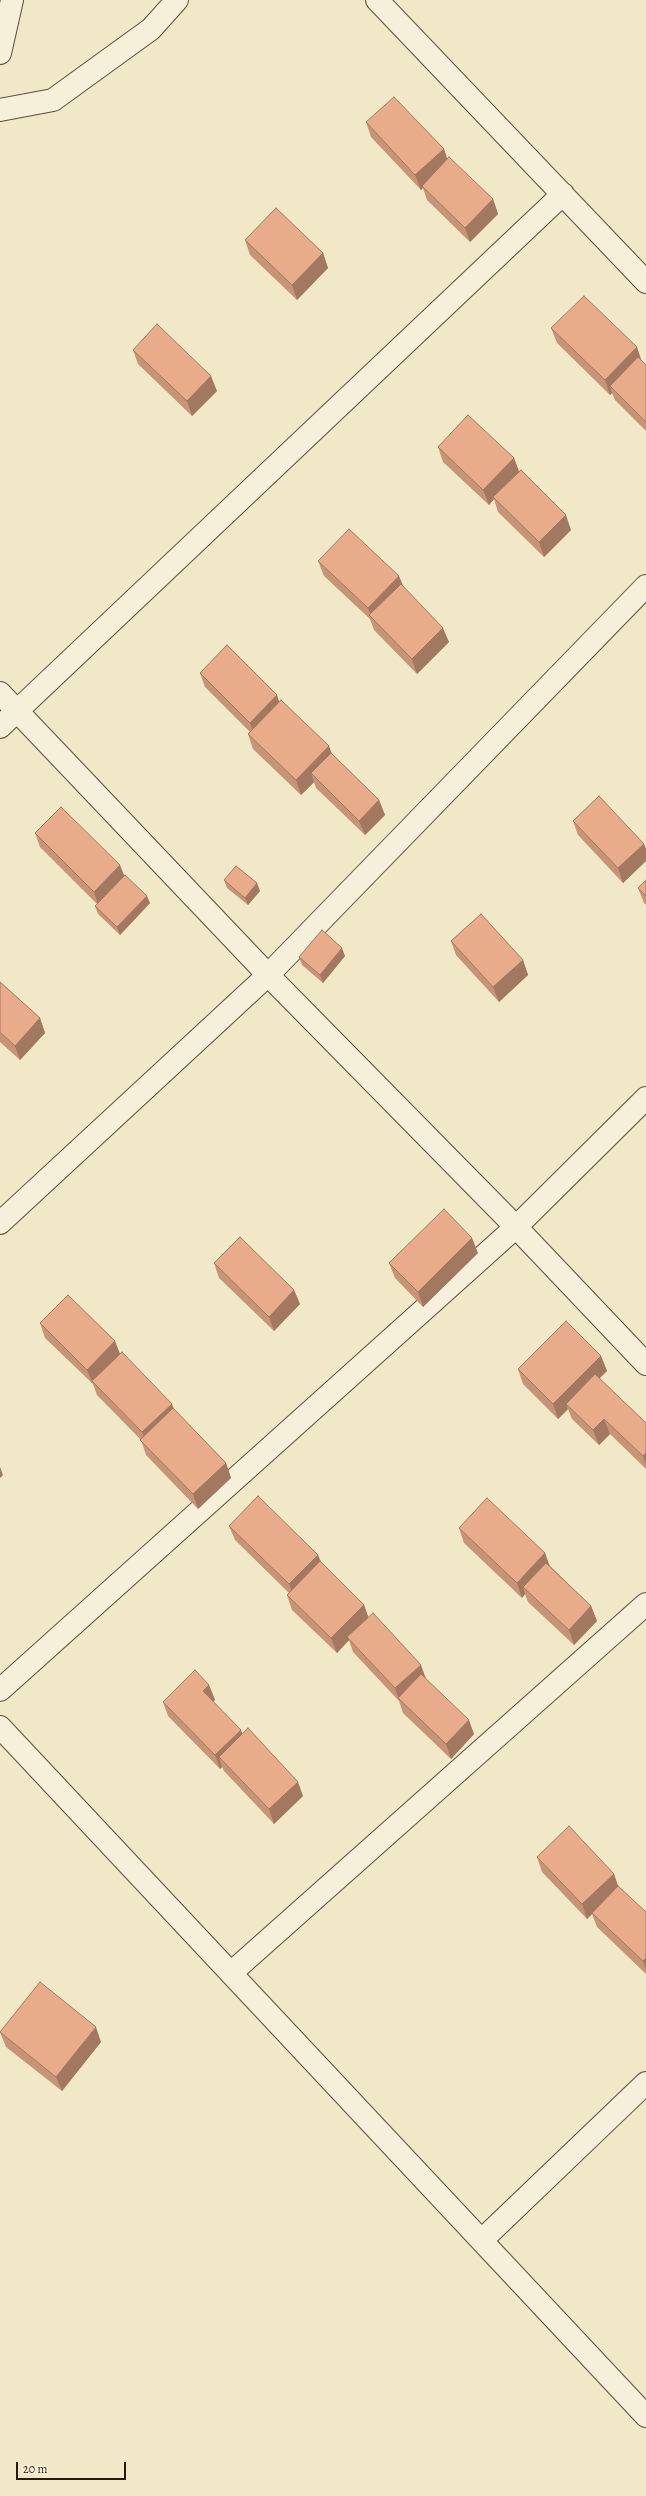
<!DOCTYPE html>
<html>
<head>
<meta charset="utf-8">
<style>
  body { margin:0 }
  #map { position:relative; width:646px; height:2496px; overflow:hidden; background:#f1e8c7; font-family:Alegreya,serif }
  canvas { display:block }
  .scale { position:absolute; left:16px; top:2462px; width:110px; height:18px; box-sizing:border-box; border:2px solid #2a190d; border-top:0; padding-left:5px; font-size:12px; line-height:14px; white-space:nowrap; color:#2a190d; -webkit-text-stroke:3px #f6f0db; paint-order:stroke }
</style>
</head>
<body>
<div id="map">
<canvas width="646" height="2496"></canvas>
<div class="scale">20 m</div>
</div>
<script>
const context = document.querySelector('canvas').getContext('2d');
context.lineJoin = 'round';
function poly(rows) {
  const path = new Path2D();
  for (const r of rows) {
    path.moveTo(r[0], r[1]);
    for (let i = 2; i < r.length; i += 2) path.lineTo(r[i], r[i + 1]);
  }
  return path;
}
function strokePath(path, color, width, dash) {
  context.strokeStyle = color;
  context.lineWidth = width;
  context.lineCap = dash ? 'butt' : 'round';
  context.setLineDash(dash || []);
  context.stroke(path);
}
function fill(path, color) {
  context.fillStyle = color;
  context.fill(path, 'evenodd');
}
const minor = poly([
  [377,0,646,282],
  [0,53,12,0],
  [0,110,53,100,151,29,177,0],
  [0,693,268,975,516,1227,646,1364],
  [0,727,563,194],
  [0,1223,268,975,646,586],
  [0,1690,516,1227,646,1098],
  [0,1727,646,2416],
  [231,1973,646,1604],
  [482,2240,646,2083]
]);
const wall = poly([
  [366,122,444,149,447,159,493,199,498,214,470,242,427,200,423,188,421,190,371,137],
  [245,240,323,253,328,268,297,300,250,255],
  [551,328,642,362,646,365,646,431,615,400,612,393,610,395,557,343],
  [133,350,217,391,192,416,138,364],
  [438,447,514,458,519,471,571,530,544,557,498,512,494,499,489,505,443,462],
  [318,561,403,586,449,642,417,674,374,630,370,619,324,576],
  [200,673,279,702,329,746,332,754,379,800,385,815,365,835,316,788,314,782,301,795,253,749,248,734,250,732,205,687],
  [573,821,644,844,646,849,646,861,623,883,578,835],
  [35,833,124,876,150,903,120,935,98,914,95,906,97,904,40,847],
  [224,880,260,891,248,905,227,888],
  [646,880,646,905,644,903,638,888],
  [451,941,523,960,528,975,499,1002,456,955],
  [345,956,323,983,302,965,299,957],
  [0,982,40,1018,45,1033,20,1060,0,1042],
  [478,1253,423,1307,395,1278,389,1263],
  [214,1263,294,1290,300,1304,274,1331,219,1278],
  [40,1323,120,1354,226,1463,231,1478,198,1509,146,1455,141,1440,97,1395,93,1384,45,1338],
  [601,1356,607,1371,599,1378,646,1423,646,1469,610,1434,599,1445,572,1419,568,1409,558,1419,523,1384,518,1369],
  [229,1526,318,1555,321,1562,364,1605,368,1617,425,1678,474,1734,451,1759,403,1713,399,1701,353,1652,349,1640,337,1653,292,1610,287,1595,289,1593,235,1540],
  [459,1528,545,1553,550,1566,591,1606,597,1621,574,1645,528,1602,525,1594,522,1598,464,1543],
  [209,1685,215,1700,213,1702,242,1734,303,1796,274,1824,224,1771,222,1767,220,1769,168,1716,163,1702],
  [537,1857,614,1874,618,1886,646,1912,646,1974,597,1927,592,1914,587,1919,542,1872],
  [0,2032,101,2042,62,2091,6,2047]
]);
const shadedWall = poly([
  [444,149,449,164,422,186,423,188,421,190,415,175],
  [493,199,498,214,470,242,465,228],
  [323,253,328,268,297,300,292,285],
  [637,347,642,362,610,386,612,393,610,395,605,380],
  [211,376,217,391,192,416,187,401],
  [514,458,519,472,493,497,494,499,489,505,483,490],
  [566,515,571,530,544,557,539,542],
  [399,576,405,590,372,619,368,608],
  [443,628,449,642,417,674,412,659],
  [277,695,282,710,255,737,250,723],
  [329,746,334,761,311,773,314,782,301,795,296,780],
  [379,800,385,815,365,835,359,821],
  [644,844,646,849,646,861,623,883,618,868],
  [120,865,126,880,99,907,94,892],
  [257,883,260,891,248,905,245,898],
  [147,896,150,903,120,935,117,927],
  [342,948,345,956,323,983,320,975],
  [523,960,528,975,499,1002,493,987],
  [40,1018,45,1033,20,1060,15,1046],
  [472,1238,478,1253,423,1307,418,1292],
  [294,1290,300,1304,274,1331,269,1317],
  [115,1341,121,1356,92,1381,93,1384,87,1370],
  [601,1356,607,1371,570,1408,566,1404,568,1409,558,1419,553,1404],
  [172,1404,177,1418,148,1447,142,1432],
  [604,1419,610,1434,599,1445,593,1430],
  [646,1453,646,1465,643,1456],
  [226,1463,231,1478,198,1509,193,1494],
  [0,1467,3,1475,0,1478],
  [545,1553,550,1568,523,1587,525,1594,522,1598,517,1583],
  [318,1555,324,1570,295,1599,289,1584],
  [364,1605,369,1619,347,1637,349,1640,337,1653,331,1638],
  [591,1606,597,1621,574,1645,569,1630],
  [421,1665,426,1679,399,1700,395,1688],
  [209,1685,215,1700,208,1706,203,1691],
  [469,1720,474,1734,451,1759,446,1744],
  [241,1730,246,1744,219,1757,222,1767,220,1769,215,1755],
  [298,1782,303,1796,274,1824,269,1809],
  [614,1874,619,1889,592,1913,592,1914,587,1919,582,1904],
  [646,1958,646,1970,643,1961],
  [96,2027,101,2042,62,2091,56,2077]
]);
const building = poly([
  [394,97,444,149,415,175,366,122,394,97],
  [449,157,493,199,465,228,422,186,449,157],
  [276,208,323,253,292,285,245,240,276,208],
  [584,296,637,347,605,380,551,328,584,296],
  [157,324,211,376,187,401,133,350,157,324],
  [638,357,646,365,646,422,610,386,638,357],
  [468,415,514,458,483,490,438,447,468,415],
  [521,470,566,515,539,542,493,497,521,470],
  [349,529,399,576,368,608,318,561,349,529],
  [401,584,443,628,412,659,369,615,401,584],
  [227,645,277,695,250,723,200,673,227,645],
  [281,700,329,746,296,780,248,734,281,700],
  [331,753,379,800,359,821,311,773,331,753],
  [599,796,644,844,618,868,573,821,599,796],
  [61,807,120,865,94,892,35,833,61,807],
  [236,866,257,883,245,898,224,880,236,866],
  [125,875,147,896,117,927,95,906,125,875],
  [646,880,646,896,638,888,646,880],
  [481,914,523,960,493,987,451,941,481,914],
  [322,930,342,948,320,975,299,957,322,930],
  [0,982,40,1018,15,1046,0,1032,0,982],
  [444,1209,472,1238,418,1292,389,1263,444,1209],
  [240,1237,294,1290,269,1317,214,1263,240,1237],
  [68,1295,115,1341,87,1370,40,1323,68,1295],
  [566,1321,601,1356,553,1404,518,1369,566,1321],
  [122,1352,172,1404,142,1432,92,1381,122,1352],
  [595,1374,646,1423,646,1453,643,1456,604,1419,593,1430,566,1404,595,1374],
  [173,1408,226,1463,193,1494,140,1440,173,1408],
  [258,1496,318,1555,289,1584,229,1526,258,1496],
  [487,1498,545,1553,517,1583,459,1528,487,1498],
  [320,1561,364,1605,331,1638,287,1595,320,1561],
  [546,1563,591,1606,569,1630,523,1587,546,1563],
  [373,1613,421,1665,395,1688,347,1637,373,1613],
  [195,1670,209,1685,203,1691,241,1730,215,1755,163,1702,195,1670],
  [421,1674,469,1720,446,1744,398,1698,421,1674],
  [248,1728,298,1782,269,1809,219,1757,248,1728],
  [569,1826,614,1874,582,1904,537,1857,569,1826],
  [618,1886,646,1912,646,1958,643,1961,592,1913,618,1886],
  [40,1982,96,2027,56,2077,0,2032,40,1982]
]);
strokePath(minor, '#5c4d3c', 24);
strokePath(minor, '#f6f0db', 22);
fill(wall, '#c89478');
fill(shadedWall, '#a27861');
fill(building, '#e8ac8b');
strokePath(building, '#a27861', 1);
</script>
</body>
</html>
